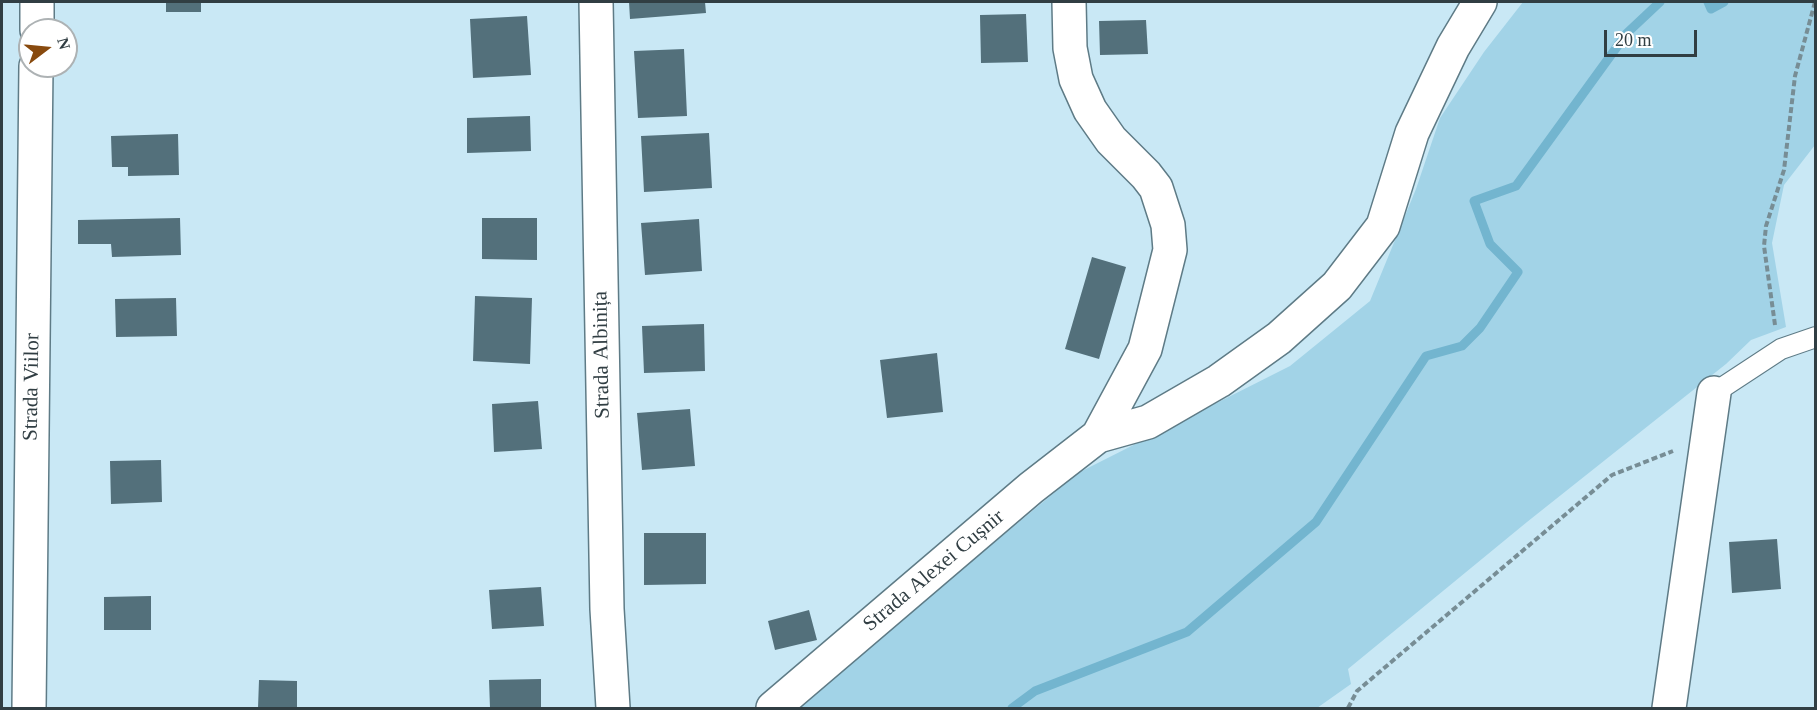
<!DOCTYPE html>
<html>
<head>
<meta charset="utf-8">
<style>
  body { margin:0 }
  #map { position:relative; width:1817px; height:710px; overflow:hidden; background:#c9e8f5; font-family:Georgia,serif }
  canvas { display:block }
  .frame { position:absolute; inset:0; border:3px solid #313e43; pointer-events:none }
  .north { position:absolute; left:18px; top:18px; width:60px; height:60px; box-sizing:border-box; background:#fff; border:2px solid #adb2b4; border-radius:50%; rotate:74deg; font-size:16px; font-weight:700; line-height:24px; text-align:center; color:#313e43 }
  .north::after { content:''; display:block; margin:auto; width:21px; height:27px; background:#884a0e; clip-path:polygon(50% 0,100% 100%,50% 72%,0 100%) }
  .scale { position:absolute; left:1604px; top:30px; width:93px; height:27px; box-sizing:border-box; border:3px solid #313e43; border-top:0; padding-left:8px; font-size:18px; line-height:21px; white-space:nowrap; color:#313e43; -webkit-text-stroke:4px #fff; paint-order:stroke }
</style>
</head>
<body>
<div id="map">
<canvas width="1817" height="710"></canvas>
<div class="frame"></div>
<div class="north">N</div>
<div class="scale">20 m</div>
</div>
<script>
const context = document.querySelector('canvas').getContext('2d');
context.lineJoin = 'round';
function fill(path, color) {
  context.fillStyle = color;
  context.fill(path, 'evenodd');
}
function poly(rows) {
  const path = new Path2D();
  for (const r of rows) {
    path.moveTo(r[0], r[1]);
    for (let i = 2; i < r.length; i += 2) path.lineTo(r[i], r[i + 1]);
  }
  return path;
}
function strokePath(path, color, width, dash) {
  context.strokeStyle = color;
  context.lineWidth = width;
  context.lineCap = dash ? 'butt' : 'round';
  context.setLineDash(dash || []);
  context.stroke(path);
}
function label(font, color, halo, rows, align = 'center') {
  context.font = font + ' Georgia,serif';
  context.lineWidth = 6;
  context.setLineDash([]);
  context.textBaseline = 'middle';
  context.strokeStyle = halo;
  context.fillStyle = color;
  for (const [text, x, y, turn = 0] of rows) {
    context.save();
    context.translate(x, y);
    context.rotate((+turn || 0) * Math.PI / 180);
    context.textAlign = isNaN(turn) ? turn : align;
    if (halo) context.strokeText(text, 0, 0);
    context.fillText(text, 0, 0);
    context.restore();
  }
}
const green = poly([
  [1523,2,1815,2,1815,145,1784,185,1772,243,1786,327,1751,340,1726,364,1527,522,1348,669,1351,684,1317,708,795,708,1078,473,1290,366,1370,301,1416,189,1440,118,1484,52]
]);
const stream = poly([
  [1708,2,1711,9,1724,2],
  [1012,708,1035,691,1187,632,1316,522,1426,356,1462,346,1480,328,1518,272,1490,244,1474,201,1516,186,1627,33,1660,2]
]);
const building = poly([
  [166,2,201,2,201,12,166,12],
  [629,2,705,2,706,13,630,19],
  [1026,14,1028,62,981,63,980,15],
  [527,16,531,75,473,78,470,19],
  [1146,20,1148,54,1100,55,1099,21],
  [684,49,687,116,638,118,634,51],
  [530,116,531,151,467,153,467,118],
  [709,133,712,188,644,192,641,136],
  [178,134,179,175,128,176,128,167,112,167,111,136],
  [180,218,181,255,112,257,111,244,78,244,78,220],
  [482,218,537,218,537,260,482,259],
  [699,219,702,271,645,275,641,223],
  [1092,257,1126,267,1099,359,1065,349],
  [475,296,532,298,530,364,473,361],
  [176,298,177,336,116,337,115,299],
  [704,324,705,371,644,373,642,326],
  [937,353,943,412,887,418,880,360],
  [538,401,542,449,494,452,492,404],
  [690,409,695,466,642,470,637,413],
  [161,460,162,502,111,504,110,461],
  [644,533,706,533,706,584,644,585],
  [1777,539,1781,589,1732,593,1729,542],
  [541,587,544,626,492,629,489,590],
  [151,596,151,630,104,630,104,597],
  [809,610,817,640,775,650,768,621],
  [541,679,541,708,490,708,489,680],
  [259,680,297,681,297,708,258,708]
]);
const path = poly([
  [1775,325,1764,246,1766,226,1784,170,1795,76,1815,2],
  [1348,708,1357,691,1612,475,1673,451]
]);
const service = poly([
  [1714,393,1781,349,1816,337]
]);
const minor = poly([
  [596,2,607,609,613,708],
  [1069,2,1070,48,1076,79,1090,110,1111,140,1146,175,1156,188,1168,225,1170,250,1145,349,1098,436],
  [37,30,37,2],
  [29,708,36,66],
  [773,708,1031,488,1098,436,1148,422,1219,381,1279,338,1337,286,1383,226,1412,133,1453,47,1480,2],
  [1669,708,1714,393]
]);
const streetNames = [
  ["Strada Albinița",602,355,-91],
  ["Strada Viilor",32,387,-89],
  ["Strada Alexei Cușnir",934,571,-40]
];
fill(green, '#a2d3e7');
strokePath(stream, '#73b5cf', 9);
fill(building, '#53707b');
strokePath(service, '#5e7b86', 22);
strokePath(minor, '#5e7b86', 36);
strokePath(path, '#778d95', 4, [6, 3]);
strokePath(service, '#fff', 20);
strokePath(minor, '#fff', 33);
label('21px', '#313e43', '#fff', streetNames);
</script>
</body>
</html>
